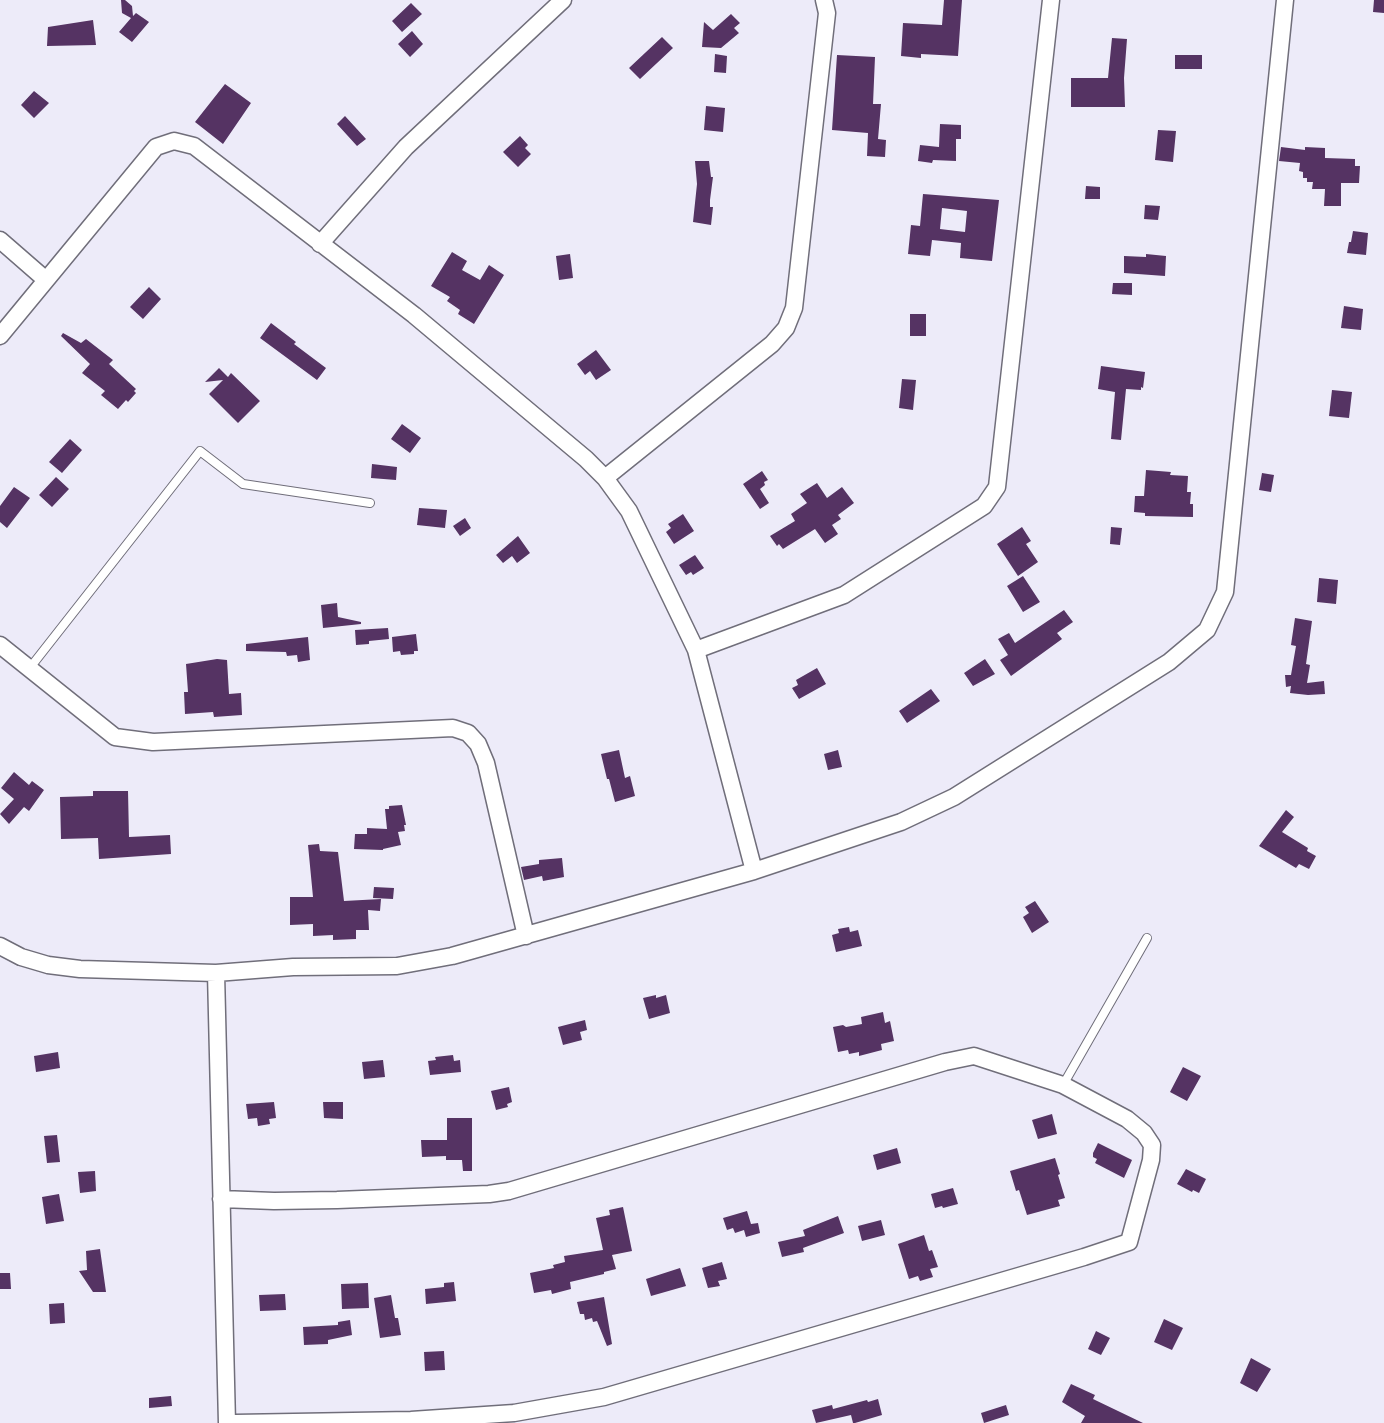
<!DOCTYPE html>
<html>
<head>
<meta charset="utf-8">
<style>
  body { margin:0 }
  canvas { display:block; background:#edebf9 }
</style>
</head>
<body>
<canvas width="1384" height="1423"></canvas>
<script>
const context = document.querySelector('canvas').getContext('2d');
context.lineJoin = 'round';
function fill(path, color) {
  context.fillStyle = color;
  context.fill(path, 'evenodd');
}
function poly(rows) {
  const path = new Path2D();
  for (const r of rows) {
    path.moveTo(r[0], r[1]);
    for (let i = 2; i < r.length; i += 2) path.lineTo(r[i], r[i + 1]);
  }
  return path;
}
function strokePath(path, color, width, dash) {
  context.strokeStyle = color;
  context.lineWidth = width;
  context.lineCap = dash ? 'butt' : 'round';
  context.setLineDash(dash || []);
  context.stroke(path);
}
const building = poly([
  [121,0,125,0,132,6,133,16,136,13,149,22,132,42,119,32,131,18,122,13],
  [944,0,962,0,958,56,921,54,921,58,901,56,903,23,942,25],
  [1374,0,1384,0,1384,13,1373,12],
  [411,3,422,14,402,32,392,21],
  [731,14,740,23,734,28,739,33,721,48,702,47,704,22,713,30],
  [93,20,96,45,47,46,48,27],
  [412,31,423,44,410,57,398,44],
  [662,37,673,48,640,79,629,68],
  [1112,38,1127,39,1124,78,1125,107,1071,107,1071,78,1108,78],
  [715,54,727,56,726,73,714,72],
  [837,55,875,57,873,104,881,104,878,139,886,140,885,157,867,156,868,133,832,130],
  [1175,55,1202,55,1202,69,1175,69],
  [225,84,251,103,223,144,195,122],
  [34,91,49,103,34,118,21,105],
  [706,106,725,108,723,132,704,130],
  [345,116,366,139,357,146,337,124],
  [940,124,961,125,961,139,956,139,956,161,933,160,932,163,918,161,920,145,939,147],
  [1158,130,1176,131,1173,162,1155,160],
  [520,136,528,145,525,148,531,154,518,167,503,152],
  [1281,147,1305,150,1305,147,1325,148,1325,158,1355,159,1355,166,1360,166,1359,183,1341,183,1341,206,1324,206,1325,189,1312,189,1313,182,1307,182,1307,178,1303,178,1303,172,1299,171,1300,163,1279,161],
  [695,161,709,161,711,177,713,177,710,200,710,207,713,207,711,225,693,222,697,184],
  [1086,186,1100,187,1100,199,1085,199],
  [923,194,999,200,992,261,960,258,961,243,932,240,930,256,908,254,911,225,920,226],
  [942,208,967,211,965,232,940,229],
  [1145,205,1160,206,1158,220,1144,219],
  [1353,231,1368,233,1366,255,1347,253,1349,242,1351,242],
  [452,252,467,261,462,270,480,280,489,265,504,275,474,324,458,314,460,310,447,301,450,297,431,286],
  [570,254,573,278,559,280,556,256],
  [1146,254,1166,256,1165,276,1124,273,1124,256,1146,257],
  [1113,283,1132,283,1132,295,1112,294],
  [149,287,161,299,143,319,130,307],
  [1344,306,1363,309,1361,330,1341,328],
  [910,314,926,314,926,336,910,336],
  [271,323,296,342,294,344,326,368,317,380,260,338],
  [63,333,81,343,86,339,113,360,109,364,136,389,134,391,136,393,128,402,126,400,118,409,101,395,105,391,82,373,90,364,61,336],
  [596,350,611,370,596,380,590,371,585,375,577,364],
  [1101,366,1145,372,1143,388,1141,387,1141,390,1126,389,1121,440,1111,439,1115,392,1098,389],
  [219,368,228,377,231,373,260,401,238,423,209,394,223,380,205,382],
  [902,379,916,380,913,410,899,408],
  [1332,390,1352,392,1349,418,1329,416],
  [402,424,421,438,410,453,391,439],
  [70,439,82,450,62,473,49,462],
  [372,464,397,467,396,480,371,478],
  [1146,470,1171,472,1170,475,1188,476,1187,492,1191,492,1190,504,1193,504,1193,517,1145,516,1145,513,1134,512,1135,496,1144,496],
  [762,471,768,480,764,482,765,485,760,489,769,503,760,509,743,484],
  [1262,473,1274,475,1271,492,1259,490],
  [56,477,69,489,52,507,39,495],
  [817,483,827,498,842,487,854,503,838,515,841,519,832,525,838,534,825,543,815,529,783,549,779,544,777,546,770,536,795,521,791,514,807,503,800,494],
  [14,487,30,498,7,528,0,522,0,506],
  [419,508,447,510,445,528,417,525],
  [683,514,694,531,674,544,666,532,671,528,668,524],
  [465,518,471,528,460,536,453,526],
  [1022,527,1031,541,1026,544,1038,562,1018,576,997,544],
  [1111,527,1122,528,1120,545,1110,544],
  [518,536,530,553,517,563,512,556,503,563,496,555],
  [695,555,704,568,693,575,691,572,686,575,679,565],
  [1023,576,1040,602,1023,612,1007,586],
  [1319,578,1338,580,1336,604,1317,602],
  [337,603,338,617,361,622,361,624,323,628,321,605],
  [1064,610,1073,622,1057,633,1062,639,1011,676,1000,660,1008,655,998,639,1009,633,1015,643],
  [1295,618,1312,621,1306,664,1310,665,1307,683,1324,681,1325,694,1308,695,1290,693,1291,686,1286,687,1285,675,1291,675,1296,646,1291,645],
  [388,628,389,639,369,641,369,644,356,645,355,630],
  [416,634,418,651,414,651,414,654,401,655,400,651,393,652,392,637],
  [308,637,310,660,298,662,297,655,287,656,286,652,246,651,246,644],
  [217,659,227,660,229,694,241,693,242,715,214,717,213,712,185,714,184,692,188,692,186,664],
  [985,659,995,674,973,686,964,673],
  [817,668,826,684,799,699,792,688,798,685,796,680],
  [931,689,940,701,907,723,899,711],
  [619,750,625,778,630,776,635,796,615,802,609,779,607,779,601,754],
  [838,750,842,767,828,770,824,754],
  [14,772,29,785,32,781,44,790,29,811,24,807,9,824,0,814,14,799,1,788],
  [93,791,128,791,129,837,170,835,171,854,99,859,98,838,61,839,60,797,93,796],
  [402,805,406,825,404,825,405,831,398,832,401,845,383,849,383,850,354,849,355,834,367,834,367,828,387,829,385,809,389,809,389,806],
  [1286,810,1294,817,1282,832,1308,848,1307,851,1316,856,1309,869,1299,864,1296,868,1259,846],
  [319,844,320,851,338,852,344,901,381,899,380,911,368,910,369,930,356,930,356,939,333,940,333,935,313,936,313,924,290,925,290,897,313,897,308,845],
  [562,858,564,877,543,881,542,876,524,880,521,867,539,864,539,860],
  [374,887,394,888,393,899,373,898],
  [1035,901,1049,922,1032,933,1023,917,1029,913,1025,907],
  [849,927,850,932,858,930,862,946,836,952,832,935,839,933,838,929],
  [656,995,656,998,666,995,670,1013,649,1019,643,998],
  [883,1012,885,1023,890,1021,894,1041,881,1044,882,1050,859,1056,859,1052,849,1054,848,1050,838,1052,833,1027,843,1025,846,1027,862,1024,861,1017],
  [585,1020,587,1030,580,1032,582,1040,563,1045,558,1027],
  [58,1052,60,1068,36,1072,34,1056],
  [453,1055,454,1061,460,1060,461,1072,430,1075,428,1061,436,1060,435,1057],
  [383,1060,385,1077,364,1079,362,1062],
  [1183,1067,1201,1076,1187,1101,1170,1092],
  [509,1087,512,1102,507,1104,508,1107,496,1110,491,1091],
  [274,1102,276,1118,269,1119,270,1124,258,1126,257,1118,248,1119,246,1104],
  [323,1102,343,1102,343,1119,324,1118],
  [1052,1114,1057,1134,1038,1139,1032,1120],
  [447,1118,472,1118,472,1171,463,1171,462,1160,446,1160,446,1156,422,1157,421,1140,447,1140],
  [57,1135,60,1162,47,1163,44,1136],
  [1098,1143,1132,1160,1124,1178,1095,1163,1097,1159,1093,1157,1093,1153],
  [897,1148,901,1163,877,1170,873,1155],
  [1055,1158,1060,1174,1058,1175,1065,1198,1058,1200,1060,1206,1027,1215,1019,1190,1016,1191,1010,1171],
  [1186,1169,1206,1179,1199,1193,1193,1190,1192,1192,1177,1184],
  [95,1171,96,1191,80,1193,78,1172],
  [953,1188,958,1204,943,1208,942,1206,935,1208,931,1194],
  [59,1194,64,1221,46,1224,42,1197],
  [623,1207,632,1251,612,1255,616,1269,604,1272,604,1274,570,1282,571,1289,552,1294,551,1290,534,1293,530,1273,554,1268,553,1265,565,1262,564,1256,603,1250,596,1218,610,1215,609,1210],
  [747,1211,751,1224,758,1223,760,1233,746,1237,744,1230,735,1233,733,1228,727,1230,723,1218],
  [838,1216,844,1233,803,1248,804,1252,782,1257,778,1242,805,1236,803,1230],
  [881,1220,885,1235,862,1241,858,1226],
  [924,1235,929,1251,932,1250,938,1267,930,1269,933,1277,920,1281,918,1276,909,1279,898,1244],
  [100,1249,106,1292,93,1292,79,1271,87,1270,86,1251],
  [722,1262,727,1279,718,1281,720,1286,708,1288,702,1268],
  [680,1268,686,1286,651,1296,646,1279],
  [0,1273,10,1273,11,1289,0,1289],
  [454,1282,456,1301,426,1304,425,1289,444,1287,444,1283],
  [368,1283,369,1308,342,1309,341,1284],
  [285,1294,286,1310,260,1311,259,1295],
  [391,1295,395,1318,398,1318,401,1335,380,1338,374,1298],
  [604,1297,612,1344,607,1346,597,1321,593,1322,592,1318,585,1320,584,1314,580,1314,577,1302],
  [64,1303,65,1323,50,1324,49,1304],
  [1164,1319,1183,1328,1172,1350,1154,1342],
  [350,1320,352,1335,328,1340,328,1344,304,1345,303,1327,338,1325,338,1322],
  [1096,1331,1110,1338,1101,1355,1088,1349],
  [444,1351,445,1370,425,1371,424,1352],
  [1251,1358,1271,1369,1257,1392,1240,1383],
  [1071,1384,1095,1395,1093,1399,1143,1423,1081,1423,1085,1416,1062,1402],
  [171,1396,172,1406,149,1408,149,1398],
  [878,1399,882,1415,855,1423,853,1423,851,1415,816,1423,812,1410,832,1405,833,1409,867,1400,868,1402],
  [1006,1405,1009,1415,984,1423,981,1413]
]);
const service = poly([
  [29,669,200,451,243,484,370,503],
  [1063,1085,1147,938]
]);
const minor = poly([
  [0,240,46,280],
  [320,244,406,147,563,0],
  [0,336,156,147,174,141,194,146,414,315,586,459,605,478,629,511,696,650,754,871],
  [605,478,772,344,786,328,794,308,827,13,824,0],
  [0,645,115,737,153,742,453,728,468,733,478,744,486,763,526,936],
  [696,650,844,595,984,506,997,487,1051,0],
  [0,946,21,957,48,965,80,969,216,973,293,967,397,966,452,956,754,871,901,822,954,797,1169,662,1207,630,1225,592,1285,0],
  [216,973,227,1423],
  [221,1199,274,1201,337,1200,489,1194,509,1191,945,1062,974,1056,1063,1085,1127,1119,1144,1133,1152,1145,1151,1160,1129,1242,1084,1257,604,1397,514,1413,411,1420,235,1423]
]);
fill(building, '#553363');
strokePath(service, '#706e7a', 10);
strokePath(minor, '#706e7a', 19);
strokePath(service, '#fff', 8);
strokePath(minor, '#fff', 16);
</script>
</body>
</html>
